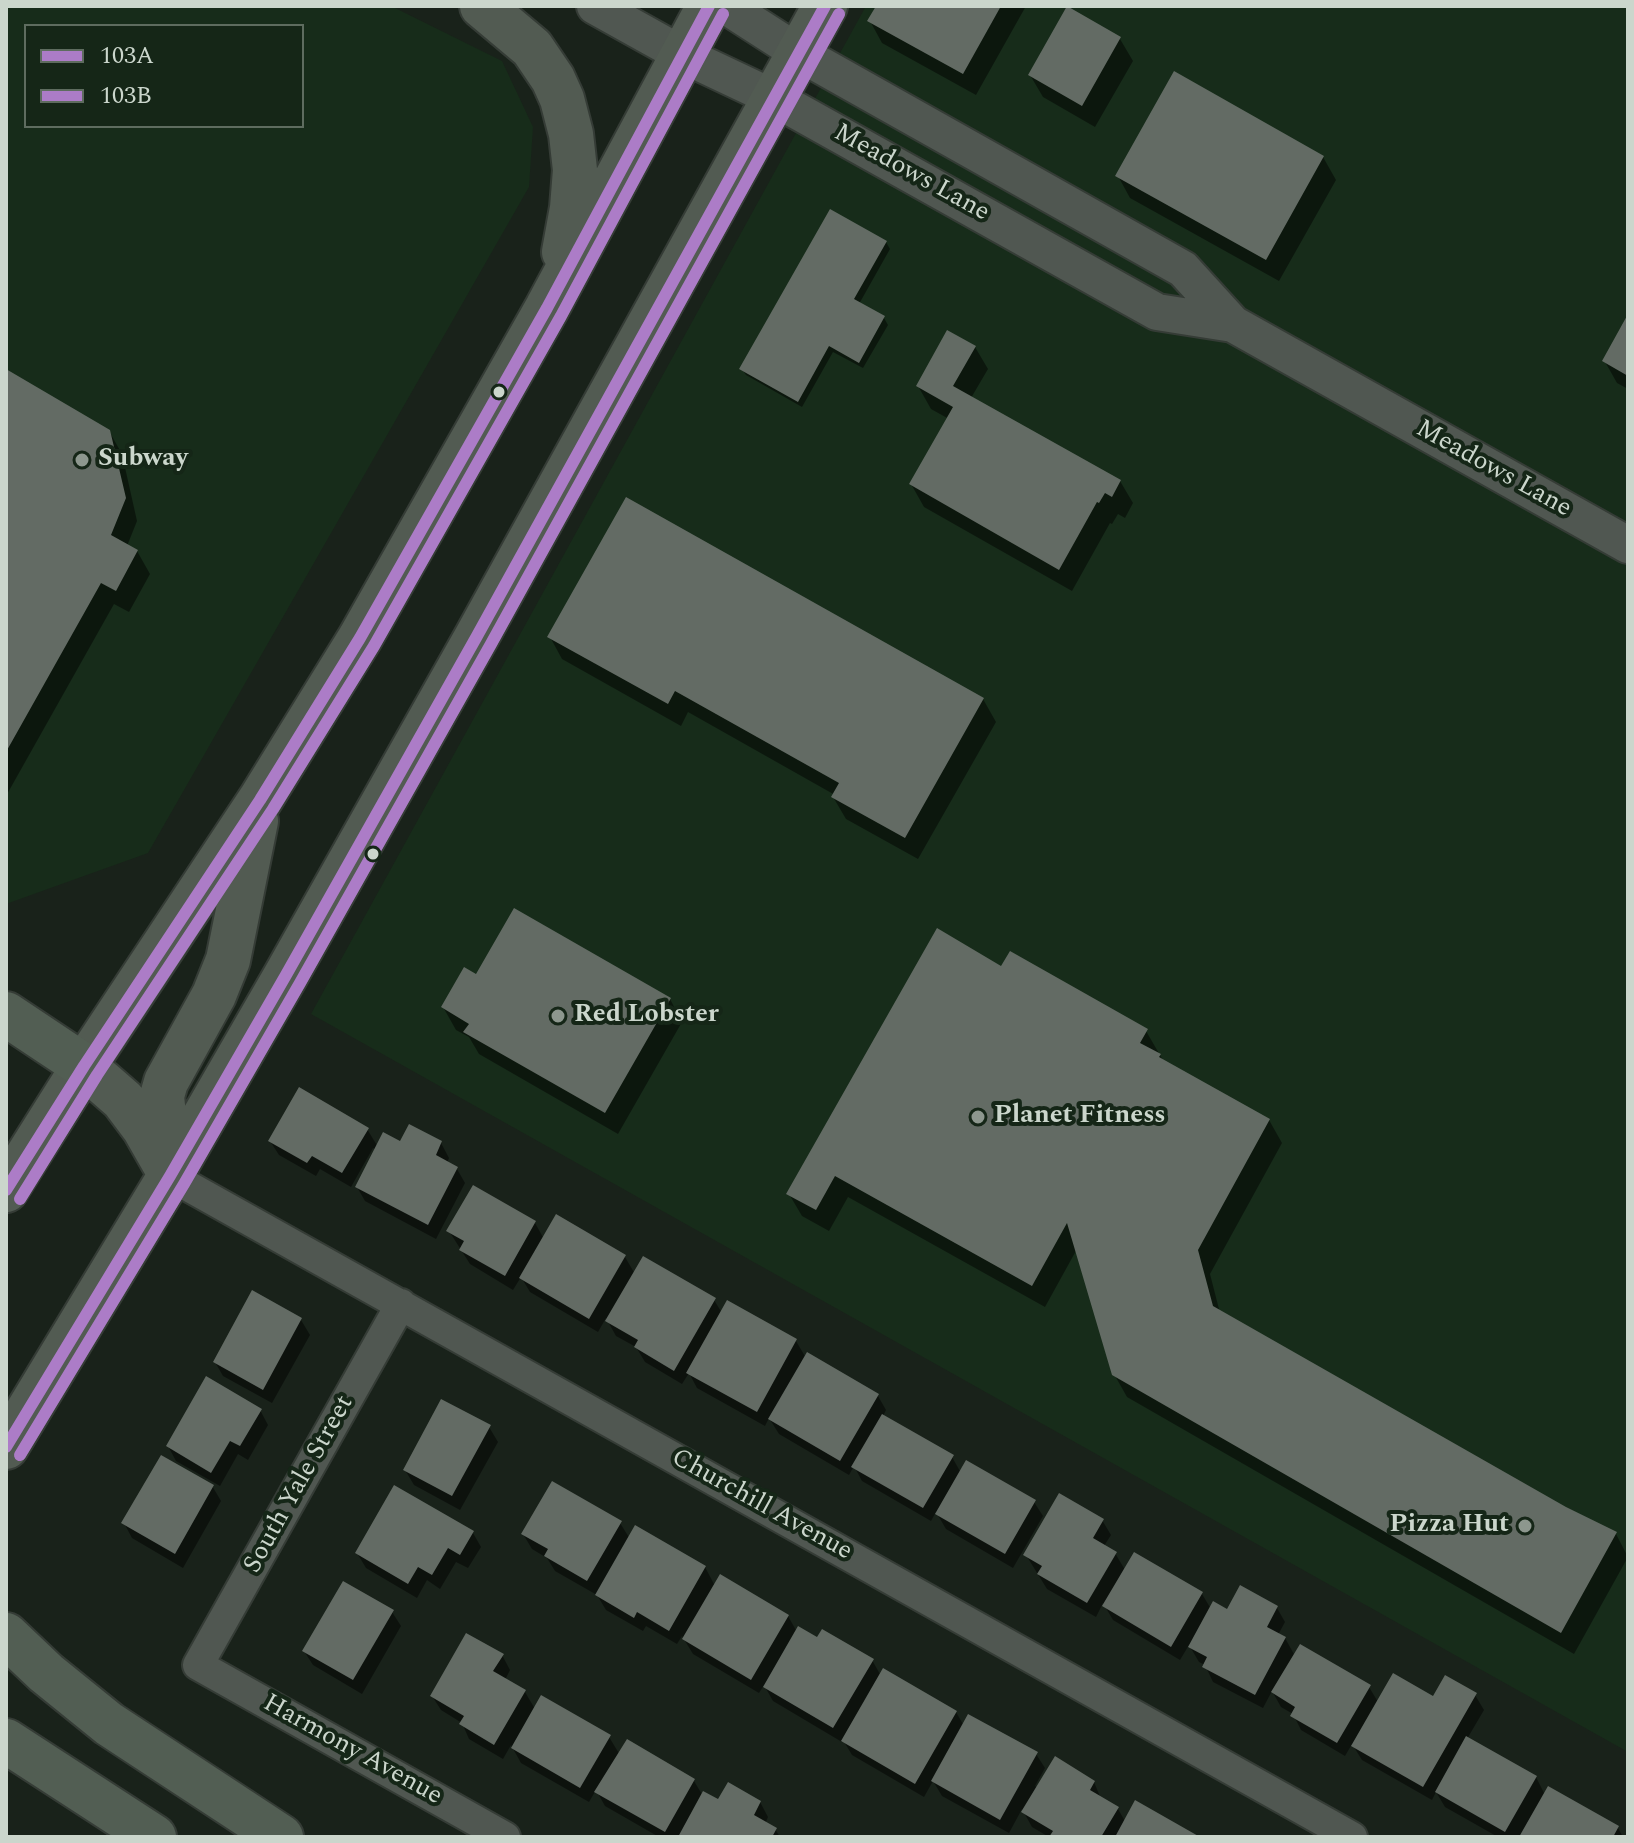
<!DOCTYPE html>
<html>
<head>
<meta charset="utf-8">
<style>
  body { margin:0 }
  #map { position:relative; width:1634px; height:1843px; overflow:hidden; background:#19221a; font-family:Spectral,serif }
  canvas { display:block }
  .frame { position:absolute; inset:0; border:8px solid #cbd6cc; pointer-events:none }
  .legend { position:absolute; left:24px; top:24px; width:280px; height:104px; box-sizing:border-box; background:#152617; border:2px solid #5e6c5f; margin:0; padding:10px 14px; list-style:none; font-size:24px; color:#cbd6cc }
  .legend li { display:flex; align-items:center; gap:16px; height:40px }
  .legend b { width:40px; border:2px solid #5e6c5f }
</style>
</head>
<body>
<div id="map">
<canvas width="1634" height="1843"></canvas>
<div class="frame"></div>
<ul class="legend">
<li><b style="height:10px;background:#ac7cc7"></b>103A</li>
<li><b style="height:10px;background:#ac7cc7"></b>103B</li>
</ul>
</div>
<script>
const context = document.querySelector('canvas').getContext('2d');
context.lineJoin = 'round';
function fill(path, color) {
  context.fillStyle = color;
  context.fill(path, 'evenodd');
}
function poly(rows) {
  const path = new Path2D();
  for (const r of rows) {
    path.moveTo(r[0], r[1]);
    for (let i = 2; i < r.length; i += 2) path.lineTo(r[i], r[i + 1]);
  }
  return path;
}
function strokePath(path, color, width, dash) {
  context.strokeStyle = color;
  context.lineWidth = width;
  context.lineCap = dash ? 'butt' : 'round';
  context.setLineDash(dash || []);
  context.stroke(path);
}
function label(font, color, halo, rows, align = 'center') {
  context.font = font + ' Spectral,serif';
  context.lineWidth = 8;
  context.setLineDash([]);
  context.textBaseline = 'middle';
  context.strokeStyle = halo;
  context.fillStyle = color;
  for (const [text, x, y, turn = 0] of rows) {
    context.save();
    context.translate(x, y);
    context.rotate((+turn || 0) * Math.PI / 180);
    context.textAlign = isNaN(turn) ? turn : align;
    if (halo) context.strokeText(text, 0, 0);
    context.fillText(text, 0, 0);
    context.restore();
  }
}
const built = poly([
  [6,6,391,6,502,61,533,127,529,187,148,853,6,904],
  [26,26,302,26,302,126,26,126],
  [866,6,1628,6,1628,1752,311,1014]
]);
const shadow = poly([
  [878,6,1026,6,976,95,882,43,870,21],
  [1120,39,1133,61,1095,127,1043,97,1030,75],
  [1323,157,1336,180,1279,281,1130,198,1118,176],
  [886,242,890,249,859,304,884,318,888,325,863,368,833,352,802,407,746,375,742,369],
  [1628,318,1628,389,1617,383,1604,360],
  [975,347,988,369,971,398,1120,481,1133,503,1125,518,1118,514,1112,524,1110,523,1072,591,924,507,911,484,949,419,931,409,918,386],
  [6,372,109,431,122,454,137,521,127,546,137,551,150,574,129,612,114,604,6,796],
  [550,637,983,699,996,722,918,859,846,819,833,797,835,795,688,712,681,726,562,659],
  [1001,968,1146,1031,1164,1062,1269,1120,1282,1143,1210,1274,1220,1313,1565,1508,1616,1534,1628,1557,1574,1654,1127,1397,1114,1374,1077,1249,1045,1307,848,1197,829,1231,802,1216,789,1194],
  [477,976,670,999,682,1022,618,1134,479,1054,469,1037,456,1030,443,1007],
  [367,1129,378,1147,441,1143,449,1158,447,1163,457,1169,465,1183,436,1239,365,1201,357,1187,376,1150,373,1148,351,1187,320,1169,316,1176,279,1155,270,1141],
  [535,1223,544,1239,625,1257,635,1274,714,1300,722,1313,796,1341,806,1358,878,1396,886,1410,883,1416,952,1457,961,1473,1034,1502,1043,1516,1013,1568,946,1529,936,1512,931,1521,862,1481,854,1466,849,1475,779,1434,769,1418,765,1426,697,1388,689,1373,682,1384,645,1362,636,1347,616,1336,606,1318,598,1332,530,1292,521,1277,513,1290,470,1264,449,1231],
  [252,1293,301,1320,310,1335,272,1403,223,1376,215,1362],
  [260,1410,268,1425,248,1460,238,1454,220,1486,176,1461,168,1446],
  [489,1427,498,1442,460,1510,414,1485,405,1470],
  [211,1484,221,1501,183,1568,132,1538,124,1523],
  [1102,1520,1111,1535,1104,1546,1115,1553,1125,1570,1134,1554,1202,1594,1211,1609,1228,1612,1277,1608,1285,1622,1278,1635,1285,1638,1295,1656,1369,1687,1378,1702,1475,1695,1484,1710,1467,1739,1536,1777,1545,1795,1618,1828,1623,1837,1521,1837,1520,1835,1519,1837,1498,1837,1445,1807,1436,1792,1432,1800,1362,1760,1352,1744,1345,1756,1301,1730,1293,1714,1281,1707,1272,1691,1263,1708,1213,1682,1205,1665,1199,1662,1189,1645,1180,1660,1113,1620,1103,1603,1096,1617,1047,1589,1026,1555],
  [620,1523,630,1539,705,1567,715,1586,788,1616,797,1632,872,1660,881,1676,956,1712,964,1726,1036,1754,1045,1768,1035,1786,1038,1788,1094,1782,1101,1799,1118,1809,1126,1823,1196,1837,1049,1837,1032,1827,1022,1809,1009,1833,942,1796,933,1781,924,1797,852,1755,843,1740,842,1742,773,1701,764,1685,759,1693,693,1654,682,1636,677,1644,646,1626,643,1631,606,1610,597,1595,555,1571,547,1558,532,1549,523,1534],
  [473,1533,481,1547,468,1568,456,1562,440,1589,427,1580,417,1598,366,1568,357,1553],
  [392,1612,401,1626,362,1694,313,1665,304,1651],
  [502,1655,510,1670,505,1680,525,1692,535,1709,609,1737,620,1755,694,1781,703,1796,719,1802,760,1802,768,1817,765,1824,775,1829,780,1837,659,1837,605,1806,596,1790,589,1802,521,1763,511,1745,503,1759,469,1739,462,1723,441,1710,432,1696]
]);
const building = poly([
  [876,6,1001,6,963,74,867,21],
  [1067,6,1121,37,1082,106,1028,75],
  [1174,71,1324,156,1266,260,1115,176],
  [830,209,887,241,854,299,885,316,859,363,829,346,798,402,739,369],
  [1628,314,1628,376,1602,361],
  [947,330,976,346,953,386,1121,480,1112,497,1105,493,1099,503,1097,502,1059,570,909,484,953,407,916,386],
  [6,369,110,430,126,498,111,535,138,550,116,591,101,583,6,752],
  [626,497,984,698,905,838,831,797,839,783,675,691,668,704,547,637],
  [514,908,671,998,605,1113,463,1032,469,1024,441,1007,464,967,476,974],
  [937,928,1001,966,1010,951,1148,1029,1140,1043,1161,1054,1159,1057,1270,1119,1198,1250,1213,1306,1566,1507,1617,1532,1561,1633,1112,1375,1067,1223,1032,1286,835,1176,816,1210,786,1194],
  [299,1087,369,1128,342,1173,312,1156,307,1163,268,1141],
  [409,1124,442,1141,436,1155,458,1167,428,1225,355,1187,383,1132,400,1141],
  [473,1185,536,1221,505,1276,459,1250,464,1241,446,1231],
  [556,1214,626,1255,589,1319,519,1278],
  [643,1256,716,1298,674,1371,634,1347,638,1340,605,1321],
  [252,1290,302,1318,263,1390,213,1362],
  [727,1300,797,1339,757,1412,686,1373],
  [807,1352,879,1394,840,1461,768,1419],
  [206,1376,262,1409,240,1446,230,1441,211,1473,166,1446],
  [441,1399,491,1425,452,1496,403,1470],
  [882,1414,954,1455,923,1508,851,1467],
  [161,1455,214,1485,175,1554,121,1523],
  [966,1460,1036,1500,1005,1554,935,1514],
  [552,1481,622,1521,587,1581,544,1556,548,1549,521,1534],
  [394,1485,474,1531,460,1555,448,1548,432,1575,418,1567,408,1584,355,1553],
  [1059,1493,1104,1519,1093,1538,1117,1552,1087,1603,1037,1574,1042,1566,1023,1555],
  [635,1525,706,1566,669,1631,637,1612,634,1618,595,1595],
  [1134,1552,1203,1592,1171,1647,1102,1606],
  [720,1574,789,1615,751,1680,682,1639],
  [343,1581,394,1610,353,1680,302,1651],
  [1240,1585,1278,1606,1267,1627,1286,1637,1255,1695,1202,1667,1207,1657,1188,1647,1213,1601,1227,1609],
  [798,1626,817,1637,822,1629,874,1659,833,1728,763,1687],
  [466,1633,504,1654,493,1671,526,1690,494,1745,459,1724,464,1716,430,1696],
  [1300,1644,1371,1685,1337,1743,1290,1716,1295,1707,1271,1692],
  [883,1668,957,1711,915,1784,841,1741],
  [1393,1673,1433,1696,1445,1675,1477,1693,1423,1787,1351,1746],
  [541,1695,611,1735,580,1788,511,1748],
  [968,1714,1038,1752,1000,1820,931,1781],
  [1466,1736,1537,1776,1505,1832,1435,1792],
  [627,1739,695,1779,665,1832,594,1792],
  [1055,1756,1095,1781,1090,1790,1119,1807,1101,1837,1049,1837,1053,1831,1021,1812],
  [728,1782,761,1801,754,1815,777,1828,772,1837,678,1837,703,1791,718,1799],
  [1548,1786,1619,1826,1613,1837,1519,1837],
  [1135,1800,1200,1837,1115,1837]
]);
const minor = poly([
  [170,1176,1352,1837],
  [401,1304,198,1665,505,1837]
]);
const tertiary = poly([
  [595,6,683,55,774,98,1157,312,1233,324],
  [726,6,799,53,1183,269,1233,324,1628,545]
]);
const primary = poly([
  [482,6,532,48,553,79,562,99,571,134,575,170,572,208,564,252],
  [84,1066,123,1100,144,1128,164,1163],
  [170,1176,162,1096,166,1082,214,995,228,960,256,821],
  [6,1190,84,1066,260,800,360,638,547,308,709,6],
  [6,1447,170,1176,286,975,477,636,825,6]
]);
const motorway = poly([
  [6,1014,84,1066],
  [6,1635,46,1673,109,1724,281,1837],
  [6,1741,154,1837]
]);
const bus1 = poly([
  [6,1190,84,1066,260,800,360,638,547,308,709,6],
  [6,1447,170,1176,286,975,477,636,825,6]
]);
const bus2 = poly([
  [20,1199,97,1075,273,809,374,646,561,316,723,14],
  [20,1455,184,1184,300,983,491,644,839,14]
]);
const markers = [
  [499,392,7,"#cbd6cc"],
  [82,460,8,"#8d978e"],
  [373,854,7,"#cbd6cc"],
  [558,1016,8,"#8d978e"],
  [978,1117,8,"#8d978e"],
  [1525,1526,8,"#8d978e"]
];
const streetNames = [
  ["Meadows Lane",911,174,29],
  ["Meadows Lane",1493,470,29],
  ["South Yale Street",300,1485,-61],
  ["Churchill Avenue",761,1506,29],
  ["Harmony Avenue",352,1751,29]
];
const poiNames = [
  ["Subway",98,460],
  ["Red Lobster",574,1016],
  ["Planet Fitness",994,1117],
  ["Pizza Hut",1509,1526,"right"]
];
fill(built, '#172c1a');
fill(shadow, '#0007');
fill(building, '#636b64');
strokePath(minor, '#353c36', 34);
strokePath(tertiary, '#353c36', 40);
strokePath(primary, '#353c36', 48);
strokePath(motorway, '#353c36', 48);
strokePath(minor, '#505751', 30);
strokePath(tertiary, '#505751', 36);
strokePath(primary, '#525b52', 44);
strokePath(motorway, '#525e53', 44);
strokePath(bus1, '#ac7cc7', 12);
strokePath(bus2, '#ac7cc7', 12);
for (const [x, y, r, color] of markers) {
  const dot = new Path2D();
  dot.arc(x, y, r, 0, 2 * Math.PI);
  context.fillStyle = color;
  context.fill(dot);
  strokePath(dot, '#152617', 3);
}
label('26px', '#cbd6cc', '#152617', streetNames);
label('bold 26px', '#cbd6cc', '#152617', poiNames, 'left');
</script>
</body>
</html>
